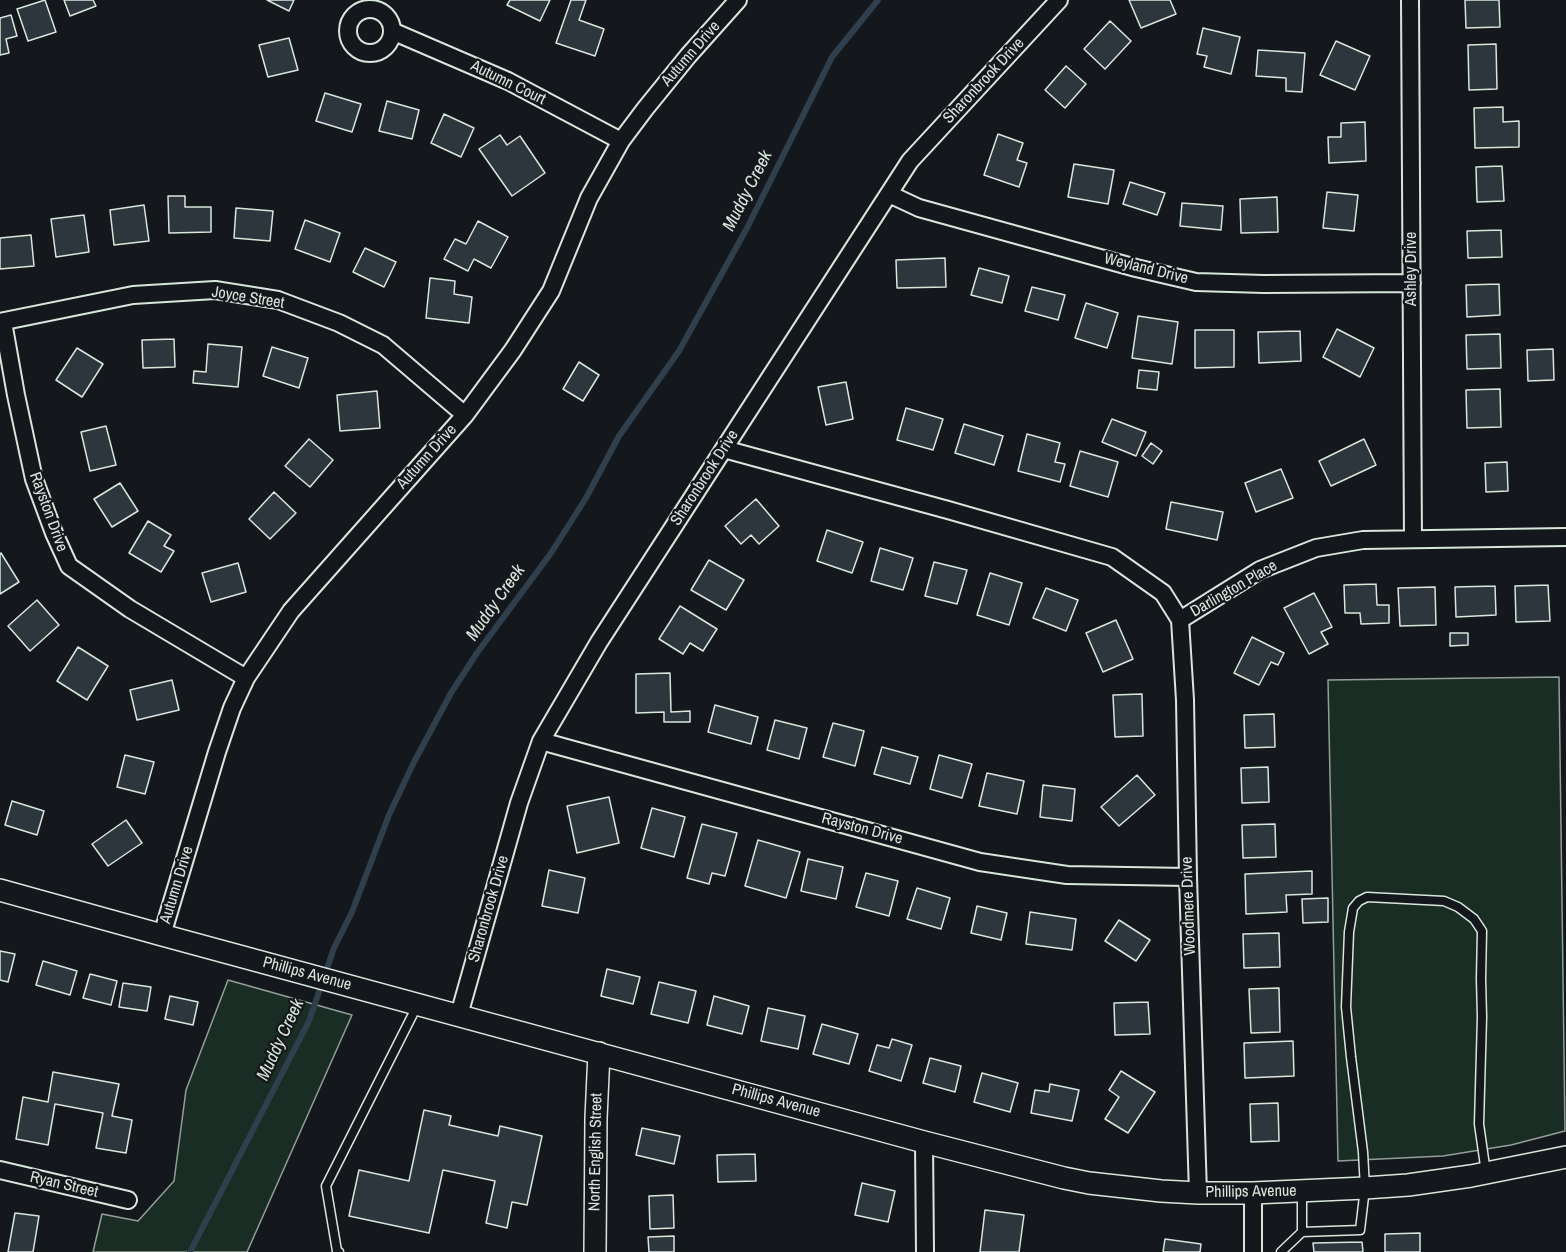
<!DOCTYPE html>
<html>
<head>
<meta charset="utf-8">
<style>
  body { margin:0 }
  canvas { display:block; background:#14181c }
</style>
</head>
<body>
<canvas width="1566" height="1252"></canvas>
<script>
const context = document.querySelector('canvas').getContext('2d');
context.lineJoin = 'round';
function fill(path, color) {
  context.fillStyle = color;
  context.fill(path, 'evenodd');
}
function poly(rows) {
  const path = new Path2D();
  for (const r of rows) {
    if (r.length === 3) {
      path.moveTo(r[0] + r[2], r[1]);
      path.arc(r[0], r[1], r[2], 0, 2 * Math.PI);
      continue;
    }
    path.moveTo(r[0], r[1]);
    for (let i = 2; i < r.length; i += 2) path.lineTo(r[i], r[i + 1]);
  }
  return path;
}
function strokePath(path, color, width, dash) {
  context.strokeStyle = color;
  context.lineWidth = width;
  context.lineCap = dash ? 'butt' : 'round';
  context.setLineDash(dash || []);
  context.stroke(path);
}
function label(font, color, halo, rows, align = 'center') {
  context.font = font + ' "Archivo Narrow",sans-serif';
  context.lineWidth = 4.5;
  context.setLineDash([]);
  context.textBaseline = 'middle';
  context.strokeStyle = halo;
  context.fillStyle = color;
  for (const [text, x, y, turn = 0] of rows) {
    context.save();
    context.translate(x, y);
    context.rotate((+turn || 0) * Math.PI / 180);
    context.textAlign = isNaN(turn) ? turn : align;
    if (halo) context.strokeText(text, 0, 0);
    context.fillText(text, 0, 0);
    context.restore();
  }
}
const green = poly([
  [1559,677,1565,1131,1511,1145,1443,1156,1338,1161,1328,680,1559,677],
  [228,980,352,1015,247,1252,93,1252,102,1214,138,1221,174,1181,186,1090,228,980]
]);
const stream = poly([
  [190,1252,309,1021,334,948,352,912,389,815,414,762,451,693,477,653,551,553,586,498,619,436,679,351,747,228,832,57,878,0]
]);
const building = poly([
  [45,0,56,32,28,41,17,9,45,0],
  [64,0,93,0,96,6,70,16,64,0],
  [267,0,294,0,289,11,267,0],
  [510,0,550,0,540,21,507,5,510,0],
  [571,0,586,0,579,20,604,29,595,56,556,43,571,0],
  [1129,0,1170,0,1176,14,1141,28,1129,0],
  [1465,0,1499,0,1500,27,1466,28,1465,0],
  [11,15,17,36,6,39,9,53,0,55,0,18,11,15],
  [1110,21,1131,41,1105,69,1084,49,1110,21],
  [1203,28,1240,37,1231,74,1204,67,1207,56,1197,54,1203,28],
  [289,38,298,70,268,77,259,45,289,38],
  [1336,41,1370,56,1355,90,1320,75,1336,41],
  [1496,44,1497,89,1469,90,1468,45,1496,44],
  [1258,50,1305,53,1302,92,1286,91,1286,78,1256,76,1258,50],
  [1066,66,1086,84,1065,108,1045,90,1066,66],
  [325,93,361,104,352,132,316,121,325,93],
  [387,101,419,110,412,139,379,131,387,101],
  [1503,107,1503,122,1519,121,1519,147,1475,148,1474,108,1503,107],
  [444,114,474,128,461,157,431,143,444,114],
  [1365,122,1366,161,1329,163,1328,137,1341,137,1341,123,1365,122],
  [998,134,1023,143,1017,160,1027,163,1019,187,984,175,998,134],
  [500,135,507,145,520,136,545,173,512,196,479,149,500,135],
  [1074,164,1114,170,1108,204,1068,197,1074,164],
  [1502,166,1504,201,1477,202,1476,167,1502,166],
  [1130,182,1165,193,1157,215,1123,204,1130,182],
  [1327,192,1358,195,1354,231,1323,228,1327,192],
  [168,196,185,196,185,207,211,207,211,232,169,233,168,196],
  [1277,197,1278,232,1241,233,1240,199,1277,197],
  [1182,203,1223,206,1221,230,1180,226,1182,203],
  [144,205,149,241,114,245,110,210,144,205],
  [236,208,273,211,270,241,234,238,236,208],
  [84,215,89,252,56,257,51,219,84,215],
  [305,220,340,233,330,262,295,249,305,220],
  [478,221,508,237,491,268,474,259,468,271,444,259,455,239,466,244,478,221],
  [1501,230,1502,257,1468,258,1467,231,1501,230],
  [31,235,34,266,0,269,0,238,31,235],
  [365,248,396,262,384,287,353,272,365,248],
  [945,258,946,287,897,288,896,260,945,258],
  [979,268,1009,276,1002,303,971,295,979,268],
  [430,278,455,281,454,294,472,297,469,323,426,318,430,278],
  [1499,284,1500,315,1467,317,1466,285,1499,284],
  [1032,287,1065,295,1058,320,1025,311,1032,287],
  [1086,303,1118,313,1107,348,1075,338,1086,303],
  [1138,316,1178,322,1172,364,1132,358,1138,316],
  [1337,329,1374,348,1360,377,1323,357,1337,329],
  [1195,330,1234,330,1234,367,1195,368,1195,330],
  [1300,331,1301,361,1259,363,1258,332,1300,331],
  [1500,334,1501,368,1467,369,1466,335,1500,334],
  [174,339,175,367,143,368,142,340,174,339],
  [208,344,242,347,238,387,193,383,194,371,206,372,208,344],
  [272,347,308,358,299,388,263,376,272,347],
  [77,348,103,364,82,397,56,380,77,348],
  [1553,349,1554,380,1528,381,1527,350,1553,349],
  [579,362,599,375,583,401,563,389,579,362],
  [1139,370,1159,372,1157,390,1137,388,1139,370],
  [846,382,853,419,826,425,818,387,846,382],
  [1500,389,1501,427,1467,428,1466,390,1500,389],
  [377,391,380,428,340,431,337,395,377,391],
  [906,408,943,419,933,450,897,440,906,408],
  [1112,419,1146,432,1136,456,1102,442,1112,419],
  [964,424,1003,436,994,465,955,453,964,424],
  [106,426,116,465,90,471,81,432,106,426],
  [1027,434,1060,443,1055,462,1065,464,1060,482,1018,471,1027,434],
  [309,439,333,460,310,487,285,466,309,439],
  [1364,439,1376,465,1331,486,1319,461,1364,439],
  [1151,443,1162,451,1153,464,1142,456,1151,443],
  [1080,451,1118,462,1108,497,1070,486,1080,451],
  [1507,462,1508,491,1486,492,1485,463,1507,462],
  [1281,469,1293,498,1256,512,1245,483,1281,469],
  [120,483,138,511,112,527,94,499,120,483],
  [274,492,296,513,270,539,249,519,274,492],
  [756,499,779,526,759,544,751,535,741,544,725,526,756,499],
  [1171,502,1223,512,1217,540,1166,529,1171,502],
  [148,521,171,535,164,546,174,551,161,572,129,553,148,521],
  [827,530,863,542,852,573,817,561,827,530],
  [880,548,913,558,903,590,871,581,880,548],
  [1,553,19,582,0,594,0,554,1,553],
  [709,560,744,580,726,610,691,590,709,560],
  [934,562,967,570,957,604,925,596,934,562],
  [238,563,246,592,211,602,202,573,238,563],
  [990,573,1022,583,1009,625,977,615,990,573],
  [1376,584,1377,605,1389,605,1389,623,1361,624,1360,613,1345,613,1344,585,1376,584],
  [1548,585,1550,621,1516,622,1515,586,1548,585],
  [1495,586,1496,615,1456,617,1455,587,1495,586],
  [1435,587,1436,625,1400,626,1398,588,1435,587],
  [1046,588,1078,600,1066,631,1033,618,1046,588],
  [1314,593,1332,627,1321,632,1328,644,1309,654,1284,608,1314,593],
  [37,600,59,625,30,651,8,626,37,600],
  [680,606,717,629,703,651,690,643,683,654,659,639,680,606],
  [1116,620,1133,659,1103,672,1086,633,1116,620],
  [1450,633,1468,633,1468,645,1450,646,1450,633],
  [1252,637,1284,653,1278,665,1271,662,1259,685,1234,673,1252,637],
  [78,647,108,666,87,700,57,681,78,647],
  [670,673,671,712,690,711,690,722,664,722,664,712,636,713,636,674,670,673],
  [172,680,179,710,137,720,130,690,172,680],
  [1142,694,1143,736,1115,737,1113,695,1142,694],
  [715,705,758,717,751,744,708,732,715,705],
  [1274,714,1275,747,1245,748,1244,715,1274,714],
  [775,720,807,728,799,759,767,750,775,720],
  [833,723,864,731,855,766,823,757,833,723],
  [882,747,918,757,910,784,874,774,882,747],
  [125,755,154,762,145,794,117,787,125,755],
  [939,755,972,764,962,798,930,789,939,755],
  [1268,767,1269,802,1242,803,1241,768,1268,767],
  [987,773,1024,781,1017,814,979,806,987,773],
  [1137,775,1155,795,1119,826,1101,807,1137,775],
  [1043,785,1075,789,1072,821,1040,817,1043,785],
  [609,797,619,843,577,853,567,806,609,797],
  [12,801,44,811,37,835,5,825,12,801],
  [652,808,685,817,674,857,641,848,652,808],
  [126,820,142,843,108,866,92,844,126,820],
  [702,824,737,833,725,876,712,873,709,884,687,878,702,824],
  [1275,824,1276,857,1243,858,1242,825,1275,824],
  [758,840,800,852,786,898,745,886,758,840],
  [808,859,843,867,836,899,801,891,808,859],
  [549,870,585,878,578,913,542,906,549,870],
  [1312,871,1312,894,1286,895,1287,912,1246,914,1245,874,1312,871],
  [866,873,898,881,889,916,856,907,866,873],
  [917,888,950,898,941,929,907,919,917,888],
  [1328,898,1328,922,1303,923,1302,899,1328,898],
  [977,906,1007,913,1001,940,971,933,977,906],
  [1030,912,1076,919,1072,950,1026,944,1030,912],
  [1119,920,1150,940,1136,961,1105,941,1119,920],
  [1279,933,1280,967,1244,968,1243,934,1279,933],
  [0,951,15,954,8,982,0,980,0,951],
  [43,961,77,971,70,995,36,985,43,961],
  [607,969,640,977,633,1004,601,996,607,969],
  [90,974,117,981,111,1005,83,998,90,974],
  [659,982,696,991,688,1023,651,1014,659,982],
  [123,983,151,987,147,1011,119,1007,123,983],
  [1279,988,1280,1032,1251,1033,1249,989,1279,988],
  [170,996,198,1002,193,1025,165,1019,170,996],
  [714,996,749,1006,742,1034,707,1025,714,996],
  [1148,1002,1150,1034,1115,1035,1114,1003,1148,1002],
  [768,1008,805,1016,798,1049,761,1041,768,1008],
  [822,1024,858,1034,849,1064,813,1054,822,1024],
  [892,1039,912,1045,901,1081,869,1071,877,1045,889,1048,892,1039],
  [1293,1041,1294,1076,1245,1078,1244,1043,1293,1041],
  [930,1058,961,1066,955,1092,923,1083,930,1058],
  [1121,1071,1155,1092,1128,1133,1105,1119,1119,1097,1109,1090,1121,1071],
  [53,1072,119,1084,112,1116,132,1120,126,1153,96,1148,103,1113,55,1104,48,1145,16,1139,23,1097,48,1102,53,1072],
  [982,1073,1018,1083,1010,1112,974,1102,982,1073],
  [1050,1084,1079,1090,1072,1121,1031,1113,1035,1090,1049,1092,1050,1084],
  [1278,1103,1279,1141,1251,1142,1250,1104,1278,1103],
  [424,1110,451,1116,449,1125,498,1136,500,1126,542,1136,527,1205,512,1202,507,1228,486,1223,495,1181,443,1170,429,1233,349,1216,359,1170,409,1181,424,1110],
  [642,1128,680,1136,674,1164,636,1155,642,1128],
  [755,1154,756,1181,718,1182,717,1155,755,1154],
  [862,1183,895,1191,888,1222,855,1215,862,1183],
  [673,1195,674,1228,650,1229,649,1196,673,1195],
  [985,1210,1024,1215,1019,1252,980,1252,985,1210],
  [15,1213,39,1216,33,1252,8,1252,15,1213],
  [1420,1233,1420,1252,1385,1252,1385,1234,1420,1233],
  [674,1236,674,1252,649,1252,648,1237,674,1236],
  [1165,1239,1201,1244,1200,1252,1163,1252,1165,1239],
  [1362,1242,1363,1252,1314,1252,1313,1243,1362,1242]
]);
const service = poly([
  [1302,1191,1302,1232],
  [339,1252,337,1251,326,1186,417,1006],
  [1281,1252,1302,1232,1360,1230,1365,1188,1363,1152,1351,1057,1346,1007,1349,932,1353,908,1359,901,1367,897,1444,901,1458,907,1474,919,1482,931,1481,979,1482,1017,1479,1124,1486,1173]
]);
const minor = poly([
  [1410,0,1413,539],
  [370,31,22],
  [392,31,508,81,621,141],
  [889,194,919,208,1136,268,1196,282,1264,284,1412,283],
  [0,322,133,295,215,290,278,300,339,323,383,345,465,415],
  [3,322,16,395,34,479,54,533,69,566,130,609,246,678],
  [724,449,948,510,1112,557,1163,593,1180,620,1185,700,1188,877,1198,1193],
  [1180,620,1260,570,1316,548,1363,540,1566,537],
  [541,741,980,862,1067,875,1188,877],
  [162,935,217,752,232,708,246,678,291,611,465,415,513,350,551,291,589,198,621,141,645,109,688,56,738,0],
  [459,1015,519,803,541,741,599,642,910,161,1059,0],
  [924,1142,925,1252],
  [0,1170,128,1200],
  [1253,1193,1253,1252]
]);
const tertiary = poly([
  [0,890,162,935,924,1142,1064,1178,1089,1183,1161,1191,1198,1193,1253,1193,1365,1188,1408,1185,1471,1176,1566,1157],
  [595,1252,596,1118,599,1053]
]);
const streetNames = [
  ["Autumn Drive",691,54,-49],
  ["Sharonbrook Drive",984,81,-47],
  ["Autumn Court",508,83,26],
  ["Weyland Drive",1146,269,14],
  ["Ashley Drive",1412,269,-90],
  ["Joyce Street",248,298,9],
  ["Autumn Drive",427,457,-48],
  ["Sharonbrook Drive",705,478,-57],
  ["Rayston Drive",48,512,70],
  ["Darlington Place",1234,589,-30],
  ["Rayston Drive",862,829,15],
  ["Autumn Drive",177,885,-73],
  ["Woodmere Drive",1189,906,-92],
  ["Sharonbrook Drive",489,909,-74],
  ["Phillips Avenue",307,974,15],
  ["Phillips Avenue",776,1101,15],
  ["North English Street",596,1152,-89],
  ["Ryan Street",64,1185,13],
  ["Phillips Avenue",1251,1192,-1]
];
const waterNames = [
  ["Muddy Creek",748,191,-63],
  ["Muddy Creek",496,603,-55],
  ["Muddy Creek",281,1040,-65]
];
fill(green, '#1a2d24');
strokePath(green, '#939e99', 1.5);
strokePath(stream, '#2f3f4d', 6);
fill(building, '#2c363c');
strokePath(building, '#d8e6dc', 1.5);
strokePath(service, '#d8e6dc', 11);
strokePath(minor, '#d8e6dc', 20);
strokePath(tertiary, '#d8e6dc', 24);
strokePath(service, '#14181c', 8);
strokePath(minor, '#14181c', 16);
strokePath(tertiary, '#14181c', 21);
label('16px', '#d8e6dc', '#14181c', streetNames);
label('italic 18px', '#d8e6dc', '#14181c', waterNames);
</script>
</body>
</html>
